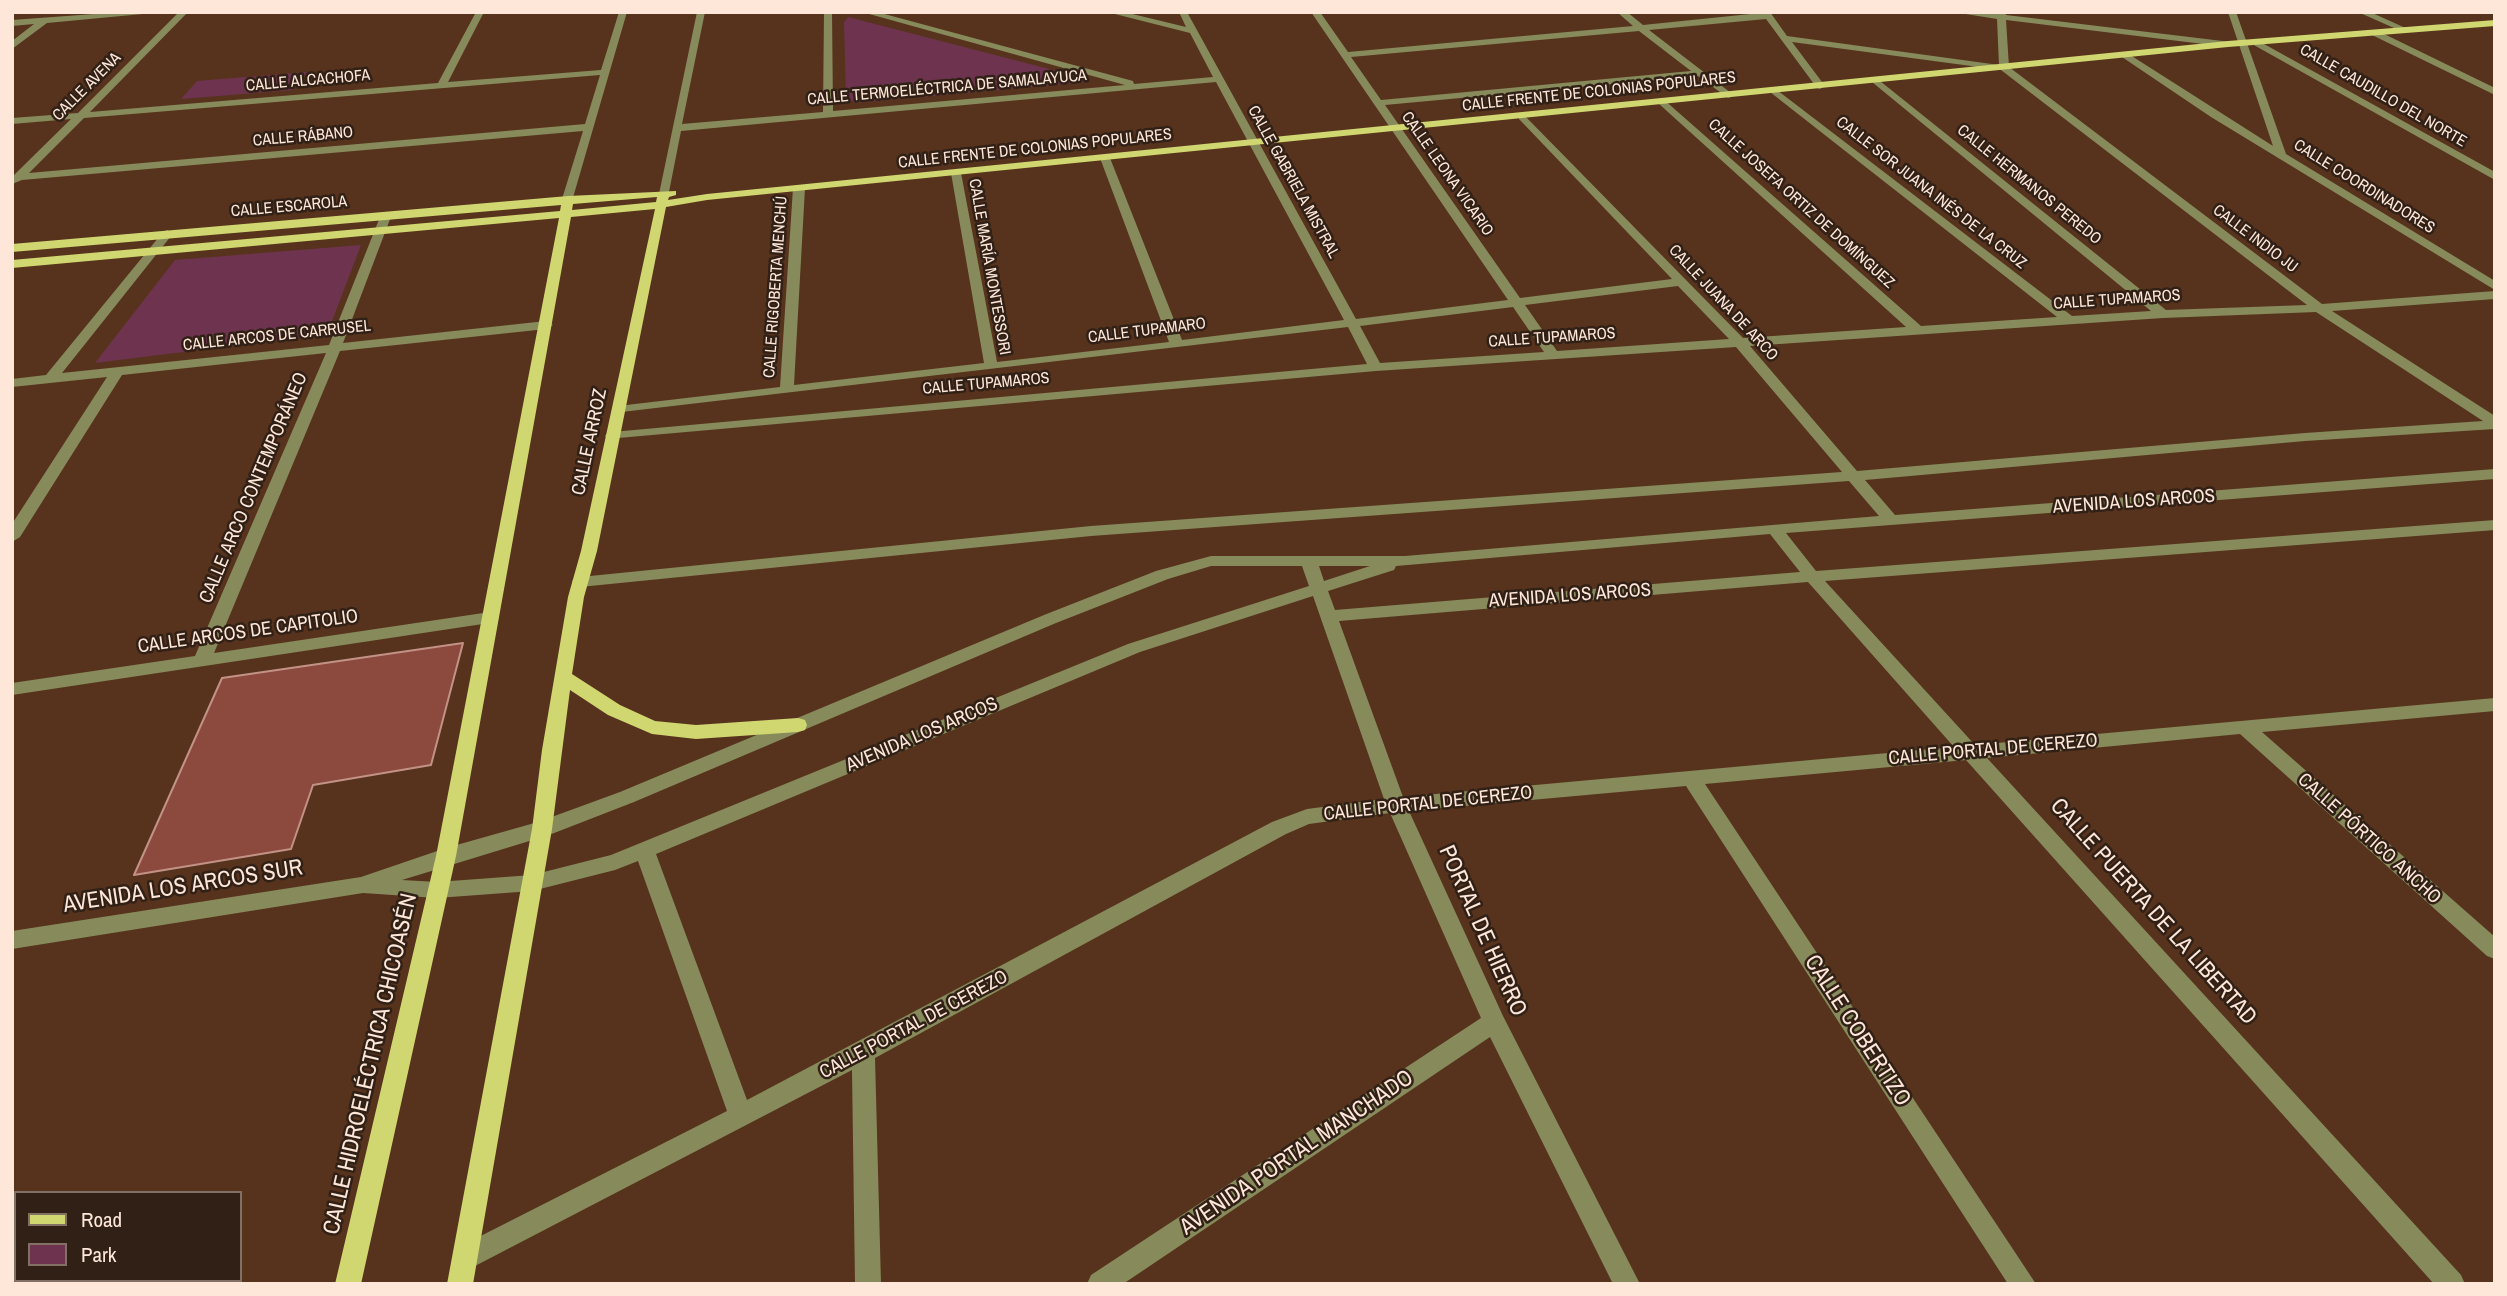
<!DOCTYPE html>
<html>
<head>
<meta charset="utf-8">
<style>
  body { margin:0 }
  #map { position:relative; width:2507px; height:1296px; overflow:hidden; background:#57331d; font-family:"Archivo Narrow",sans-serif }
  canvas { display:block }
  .frame { position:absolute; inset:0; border:14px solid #fee7d9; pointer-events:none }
  .legend { position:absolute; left:14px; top:1191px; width:228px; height:91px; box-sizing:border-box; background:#302016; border:2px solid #827064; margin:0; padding:9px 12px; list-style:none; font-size:21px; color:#fee7d9 }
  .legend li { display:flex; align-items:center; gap:14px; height:35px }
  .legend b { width:35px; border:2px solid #827064 }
</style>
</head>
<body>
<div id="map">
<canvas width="2507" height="1296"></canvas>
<div class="frame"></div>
<ul class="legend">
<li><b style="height:9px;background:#d0d770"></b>Road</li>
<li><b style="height:19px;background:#6e344f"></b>Park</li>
</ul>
</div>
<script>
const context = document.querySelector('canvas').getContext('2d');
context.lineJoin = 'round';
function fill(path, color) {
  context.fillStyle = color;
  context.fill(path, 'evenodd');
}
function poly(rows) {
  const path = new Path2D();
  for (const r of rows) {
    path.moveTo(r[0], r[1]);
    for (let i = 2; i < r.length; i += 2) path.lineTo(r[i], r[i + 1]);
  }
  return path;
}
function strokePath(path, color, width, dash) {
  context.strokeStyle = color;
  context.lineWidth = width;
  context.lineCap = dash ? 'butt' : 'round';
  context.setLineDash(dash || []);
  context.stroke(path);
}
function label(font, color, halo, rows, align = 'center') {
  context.font = font + ' "Archivo Narrow",sans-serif';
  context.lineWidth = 5;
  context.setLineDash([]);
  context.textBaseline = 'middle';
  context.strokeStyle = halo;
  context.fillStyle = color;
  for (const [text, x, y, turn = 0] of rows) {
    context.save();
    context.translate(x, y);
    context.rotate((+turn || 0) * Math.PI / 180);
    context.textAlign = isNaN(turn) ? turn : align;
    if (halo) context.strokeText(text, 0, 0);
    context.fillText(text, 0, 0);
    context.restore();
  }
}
const green = poly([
  [848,17,1080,77,1087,82,855,103,846,97,844,22],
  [307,72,293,90,181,99,197,81],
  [361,245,327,334,95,363,175,260]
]);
const building = poly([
  [463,643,431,765,313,785,291,849,134,875,222,678,463,643]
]);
const minor = poly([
  [121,12,164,12,47,23,12,49,12,41,34,24,12,26,12,20,121,12],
  [179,12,188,12,90,112,438,83,476,12,484,12,448,82,601,70,619,12,627,12,572,201,562,199,583,131,22,180,12,184,14,175,71,119,12,124,12,118,78,113,179,12],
  [600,75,585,124,29,173,84,118,600,75],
  [697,12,705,12,682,124,823,112,824,12,832,12,833,111,1125,85,862,12,877,12,1133,81,1134,84,1213,77,1190,33,1107,12,1124,12,1186,27,1179,12,1187,12,1356,319,1508,300,1311,12,1320,12,1348,52,1633,26,1617,12,1627,12,1643,25,1770,12,1787,36,1999,65,1997,19,1953,12,2005,12,2006,15,2231,42,2233,44,2228,47,2006,20,2009,67,2322,304,2495,291,2495,299,2332,311,2495,416,2495,429,2305,441,1865,480,1895,515,2495,469,2495,479,1786,533,1816,571,2495,520,2495,530,1825,581,1975,745,2495,698,2495,711,2262,732,2495,937,2495,959,2487,956,2240,734,1987,758,2461,1275,2465,1284,2434,1284,1966,760,1705,784,2036,1284,2008,1284,1686,786,1409,811,1503,1016,1640,1284,1613,1284,1490,1037,1123,1284,1087,1284,1091,1275,1481,1018,1390,813,1309,824,1286,834,875,1058,881,1284,855,1284,852,1070,475,1266,466,1270,457,1266,453,1257,457,1248,727,1111,638,861,615,870,532,891,437,898,363,893,12,949,12,931,361,877,446,848,538,822,620,792,1044,615,1156,571,1211,556,1405,556,1879,516,1849,481,1091,536,580,587,574,586,572,582,574,578,580,577,1091,526,1842,472,1736,347,1376,371,607,439,605,436,607,433,612,432,1367,364,1348,327,613,413,613,407,618,406,780,387,793,188,799,185,805,188,794,385,984,363,951,173,956,170,961,173,997,362,1169,342,1100,158,1105,155,1110,158,1182,340,1344,320,1216,82,681,131,669,192,659,194,697,12],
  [1766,19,1817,88,1820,89,1825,86,1792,42,2001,70,2307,305,2166,310,1875,77,1870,80,1872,82,2151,311,2072,316,1773,87,1768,90,1770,92,2057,317,1921,326,1662,98,1658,99,1658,103,1906,327,1743,338,1523,114,1519,115,1519,119,1672,279,1520,298,1385,105,1698,76,1728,98,1731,97,1731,93,1649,30,1766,19],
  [1639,31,1691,71,1381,100,1351,57,1639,31],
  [1678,286,1729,339,1557,351,1525,305,1678,286],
  [1513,307,1544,352,1380,363,1360,326,1513,307],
  [2316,312,2483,421,2305,433,1857,471,1750,346,2163,318,2316,312],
  [1770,534,1800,572,1335,610,1328,591,1394,570,1396,566,1770,534],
  [1211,566,1302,566,1309,586,1128,644,611,855,532,875,437,882,402,880,549,835,634,802,1056,623,1168,579,1211,566],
  [1319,566,1370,566,1324,581,1319,566],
  [1808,582,1954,747,1403,797,1339,621,1808,582],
  [1313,596,1384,799,1307,809,1272,822,747,1100,656,854,1140,652,1313,596],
  [2228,12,2236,12,2286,154,2495,281,2495,290,2211,117,2119,55,2127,53,2273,146,2228,12],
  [2358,12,2370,12,2410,30,2403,32,2358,12],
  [2372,31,2378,31,2495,88,2495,95,2372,35,2372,31],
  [2255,39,2495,172,2495,180,2252,44,2250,42,2255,39],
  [382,212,392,214,343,343,546,321,553,325,546,329,340,351,214,653,490,612,496,614,499,618,496,622,12,695,12,683,195,656,326,353,122,375,20,537,12,542,12,524,107,377,12,387,12,379,46,375,163,232,167,230,171,232,171,236,62,373,329,345,382,212]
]);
const major = poly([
  [2495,20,2495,26,2228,47,707,200,666,207,597,551,584,597,572,674,620,705,655,721,696,725,798,718,805,720,807,725,805,730,798,732,696,739,652,734,608,715,570,690,552,829,473,1284,447,1284,532,829,542,750,568,597,581,551,655,209,571,217,456,856,361,1284,335,1284,436,856,559,218,12,268,12,260,560,211,561,205,12,252,12,244,568,196,676,191,676,195,669,197,668,200,707,194,2228,41,2495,20],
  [657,197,656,202,572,210,573,204,657,197]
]);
const farStreetnames = [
  ["CALLE ALCACHOFA",308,81,-5],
  ["CALLE AVENA",87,87,-45],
  ["CALLE TERMOELÉCTRICA DE SAMALAYUCA",947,88,-5],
  ["CALLE FRENTE DE COLONIAS POPULARES",1599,92,-6],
  ["CALLE CAUDILLO DEL NORTE",2383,96,30],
  ["CALLE RÁBANO",303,137,-5],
  ["CALLE FRENTE DE COLONIAS POPULARES",1035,149,-6],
  ["CALLE LEONA VICARIO",1447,174,55],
  ["CALLE GABRIELA MISTRAL",1293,182,61],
  ["CALLE HERMANOS PEREDO",2029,185,39],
  ["CALLE COORDINADORES",2364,187,32],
  ["CALLE SOR JUANA INÉS DE LA CRUZ",1931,193,38],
  ["CALLE JOSEFA ORTIZ DE DOMÍNGUEZ",1801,204,42],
  ["CALLE ESCAROLA",289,207,-5],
  ["CALLE INDIO JU",2255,239,37],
  ["CALLE MARÍA MONTESSORI",989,267,80],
  ["CALLE RIGOBERTA MENCHÚ",776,287,-86],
  ["CALLE TUPAMAROS",2117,300,-4],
  ["CALLE JUANA DE ARCO",1723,303,47],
  ["CALLE TUPAMARO",1147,331,-7],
  ["CALLE ARCOS DE CARRUSEL",277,336,-6],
  ["CALLE TUPAMAROS",1552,338,-4],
  ["CALLE TUPAMAROS",986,384,-5]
];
const streetNames = [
  ["CALLE ARROZ",590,442,-78],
  ["CALLE ARCO CONTEMPORÁNEO",254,488,-67],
  ["AVENIDA LOS ARCOS",2134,502,-4],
  ["AVENIDA LOS ARCOS",1570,596,-4],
  ["CALLE ARCOS DE CAPITOLIO",248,632,-8],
  ["AVENIDA LOS ARCOS",922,735,-23],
  ["CALLE PORTAL DE CEREZO",1993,750,-5],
  ["CALLE PORTAL DE CEREZO",1428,804,-6],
  ["CALLE PÓRTICO ANCHO",2369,839,42],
  ["CALLE PORTAL DE CEREZO",914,1025,-28]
];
const nearStreetnames = [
  ["AVENIDA LOS ARCOS SUR",183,887,-9],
  ["CALLE PUERTA DE LA LIBERTAD",2153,912,48],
  ["PORTAL DE HIERRO",1482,931,66],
  ["CALLE COBERTIZO",1857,1031,57],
  ["CALLE HIDROELÉCTRICA CHICOASÉN",371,1064,-77],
  ["AVENIDA PORTAL MANCHADO",1297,1153,-34]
];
fill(green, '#6e344f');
fill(building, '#8b4a3d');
strokePath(building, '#c39287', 2);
fill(minor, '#878b5b');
fill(major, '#d0d770');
label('16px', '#fee7d9', '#302016', farStreetnames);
label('19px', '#fee7d9', '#302016', streetNames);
label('23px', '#fee7d9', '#302016', nearStreetnames);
</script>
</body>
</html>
